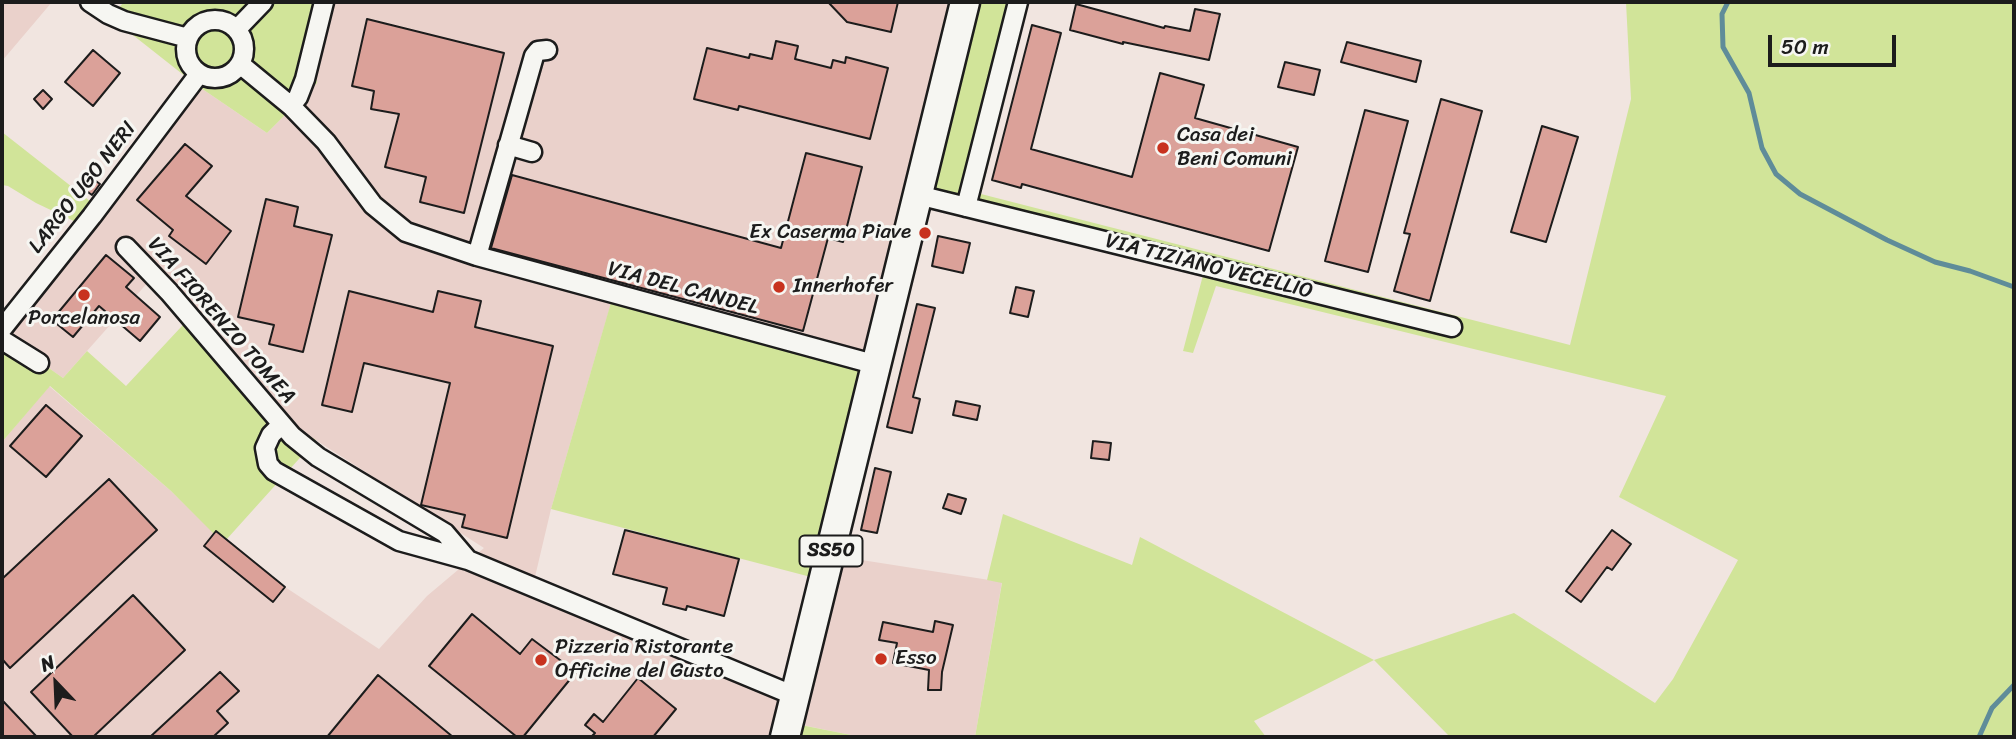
<!DOCTYPE html>
<html>
<head>
<meta charset="utf-8">
<style>
  body { margin:0 }
  #map { position:relative; width:2016px; height:739px; overflow:hidden; background:#f1e5e0; font-family:Sriracha,sans-serif }
  canvas { display:block }
  .frame { position:absolute; inset:0; border:4px solid #1c1c1c; pointer-events:none }
  .north { position:absolute; left:21px; top:648px; width:70px; height:70px; -webkit-text-stroke:5px #f6f6f2; paint-order:stroke; rotate:337deg; font-size:19px; font-weight:700; line-height:28px; text-align:center; color:#1c1c1c }
  .north::after { content:''; display:block; margin:auto; width:24px; height:32px; background:#1c1c1c; clip-path:polygon(50% 0,100% 100%,50% 72%,0 100%) }
  .scale { position:absolute; left:1768px; top:35px; width:128px; height:32px; box-sizing:border-box; border:4px solid #1c1c1c; border-top:0; padding-left:9px; font-size:21px; line-height:24px; white-space:nowrap; color:#1c1c1c; -webkit-text-stroke:5px #f6f6f2; paint-order:stroke }
</style>
</head>
<body>
<div id="map">
<canvas width="2016" height="739"></canvas>
<div class="frame"></div>
<div class="north">N</div>
<div class="scale">50 m</div>
</div>
<script>
const context = document.querySelector('canvas').getContext('2d');
context.lineJoin = 'round';
function fill(path, color) {
  context.fillStyle = color;
  context.fill(path, 'evenodd');
}
function poly(rows) {
  const path = new Path2D();
  for (const r of rows) {
    if (r.length === 3) {
      path.moveTo(r[0] + r[2], r[1]);
      path.arc(r[0], r[1], r[2], 0, 2 * Math.PI);
      continue;
    }
    path.moveTo(r[0], r[1]);
    for (let i = 2; i < r.length; i += 2) path.lineTo(r[i], r[i + 1]);
  }
  return path;
}
function strokePath(path, color, width, dash) {
  context.strokeStyle = color;
  context.lineWidth = width;
  context.lineCap = dash ? 'butt' : 'round';
  context.setLineDash(dash || []);
  context.stroke(path);
}
function label(font, color, halo, rows, align = 'center') {
  context.font = font + ' Sriracha,sans-serif';
  context.lineWidth = 6;
  context.setLineDash([]);
  context.textBaseline = 'middle';
  context.strokeStyle = halo;
  context.fillStyle = color;
  for (const [text, x, y, turn = 0] of rows) {
    context.save();
    context.translate(x, y);
    context.rotate((+turn || 0) * Math.PI / 180);
    context.textAlign = isNaN(turn) ? turn : align;
    if (halo) context.strokeText(text, 0, 0);
    context.fillText(text, 0, 0);
    context.restore();
  }
}
const built = poly([
  [2,2,52,2,2,61],
  [328,2,955,2,884,369,612,300,551,509,534,581,801,700,836,556,1002,582,975,737,861,737,797,724,793,737,2,737,2,442,49,386,171,491,214,533,216,531,285,587,379,649,427,596,484,548,297,428,235,363,158,271,63,378,2,335,2,316,76,222,95,205,195,84,267,133,317,83,314,64]
]);
const green = poly([
  [124,2,330,2,314,64,317,83,267,133,195,84,110,17],
  [955,2,1028,2,981,194,1570,345,1631,99,1626,2,2014,2,2014,737,1450,737,1374,660,1254,721,1266,737,975,737,1002,583,987,580,1003,514,1132,565,1140,537,1374,660,1514,613,1655,703,1673,679,1738,560,1619,497,1666,396,1216,286,1193,353,1183,351,1207,260,931,187],
  [2,132,95,205,76,222,36,203,8,186,2,185],
  [612,299,884,369,830,582,551,509],
  [195,312,235,363,297,428,316,440,226,540,216,531,214,534,171,491,50,386,2,442,2,335,63,378,87,351,126,386],
  [796,724,861,737,793,737]
]);
const stream = poly([
  [1728,2,1722,14,1723,47,1749,93,1762,148,1776,174,1800,194,1887,240,1935,262,1970,271,2014,287],
  [1979,737,1992,708,2014,685]
]);
const building = poly([
  [828,2,898,2,891,32,847,22,828,2],
  [1076,4,1164,28,1165,26,1190,31,1195,9,1220,14,1209,60,1123,42,1123,44,1070,30,1076,4],
  [367,19,504,53,464,213,420,202,426,177,385,167,399,114,371,109,374,91,352,86,367,19],
  [1032,25,1061,33,1031,149,1132,177,1160,73,1204,85,1195,118,1298,147,1269,251,1022,184,1021,188,992,180,1032,25],
  [776,41,798,46,795,59,831,68,833,60,845,63,846,57,888,68,870,139,739,106,738,110,694,99,707,48,749,58,750,54,772,59,776,41],
  [1347,42,1421,61,1416,82,1341,62,1347,42],
  [93,50,120,73,93,106,65,82,93,50],
  [1285,62,1320,70,1314,95,1278,87,1285,62],
  [43,90,52,99,43,109,34,99,43,90],
  [1441,99,1482,111,1430,301,1394,291,1410,234,1404,233,1441,99],
  [1365,110,1408,121,1368,272,1325,261,1365,110],
  [1542,126,1578,137,1546,242,1511,232,1542,126],
  [185,144,212,166,186,196,231,231,206,264,169,236,173,230,137,200,185,144],
  [806,153,862,167,843,242,828,238,803,331,491,248,512,175,781,248,806,153],
  [86,174,100,184,92,195,78,185,86,174],
  [266,199,298,207,294,226,332,235,303,352,269,344,274,325,238,317,266,199],
  [938,236,970,243,963,273,932,266,938,236],
  [106,255,134,278,126,287,160,317,140,341,99,306,73,337,52,320,106,255],
  [1016,287,1034,291,1028,317,1010,313,1016,287],
  [349,291,433,312,438,291,481,301,475,327,553,346,507,538,462,527,465,515,421,505,450,383,364,363,352,412,322,405,349,291],
  [917,304,935,308,913,397,920,399,912,433,887,427,917,304],
  [956,401,980,406,977,420,953,415,956,401],
  [46,405,82,436,46,477,10,446,46,405],
  [1093,441,1111,443,1109,460,1091,458,1093,441],
  [875,468,891,472,877,533,861,530,875,468],
  [109,479,157,530,10,668,2,659,2,579,109,479],
  [948,494,966,499,961,514,943,508,948,494],
  [625,530,739,559,724,616,687,606,686,610,663,604,667,588,613,574,625,530],
  [1612,530,1631,544,1612,570,1607,567,1581,602,1566,591,1612,530],
  [216,531,285,587,273,602,204,546,216,531],
  [133,595,185,650,93,737,73,737,31,692,133,595],
  [472,614,520,654,532,639,576,672,523,737,517,737,429,666,472,614],
  [935,621,953,625,942,672,941,690,928,690,929,670,893,663,897,643,879,640,883,622,933,632,935,621],
  [220,672,239,691,217,711,228,723,213,737,150,737,220,672],
  [378,675,453,737,327,737,378,675],
  [638,678,676,709,653,737,591,737,595,733,585,725,594,714,603,722,638,678],
  [2,700,37,737,2,737,2,700]
]);
const minor = poly([
  [90,2,108,14,124,21,188,38],
  [215,49,29],
  [237,29,263,2],
  [240,64,291,106,326,142,373,205,406,232,477,256,877,365],
  [291,106,298,97,305,79,324,2],
  [508,145,532,152],
  [918,195,1452,327],
  [966,207,1018,2],
  [126,247,169,292,292,436,318,457,445,533,468,560],
  [477,256,534,56,538,51,547,50],
  [2,329,92,216,199,74],
  [2,340,39,363],
  [281,425,271,435,265,448,268,464,274,471,399,541,468,560,795,696]
]);
const primary = poly([
  [785,737,965,2]
]);
const markers = [
  [1163,148,7,"#c8321e"],
  [925,233,7,"#c8321e"],
  [779,287,7,"#c8321e"],
  [84,295,7,"#c8321e"],
  [881,659,7,"#c8321e"],
  [541,660,7,"#c8321e"]
];
const shields = [
  [831,551,63]
];
const shieldNames = [
  ["SS50",831,551]
];
const poiNames = [
  ["Casa dei",1177,136],
  ["Beni Comuni",1177,160],
  ["Ex Caserma Piave",911,233,"right"],
  ["Innerhofer",793,287],
  ["Porcelanosa",84,319,"center"],
  ["Pizzeria Ristorante",555,648],
  ["Officine del Gusto",555,672],
  ["Esso",895,659]
];
const streetNames = [
  ["LARGO UGO NERI",83,188,-52],
  ["VIA TIZIANO VECELLIO",1209,267,14],
  ["VIA DEL CANDEL",683,289,15],
  ["VIA FIORENZO TOMEA",221,321,49]
];
fill(built, '#ead1cb');
fill(green, '#d1e499');
strokePath(stream, '#5f8c99', 5);
fill(building, '#dba199');
strokePath(building, '#1c1c1c', 2);
strokePath(minor, '#1c1c1c', 23);
strokePath(primary, '#1c1c1c', 33);
strokePath(minor, '#f6f6f2', 18);
strokePath(primary, '#f6f6f2', 28);
for (const [x, y, r, color] of markers) {
  const dot = new Path2D();
  dot.arc(x, y, r, 0, 2 * Math.PI);
  context.fillStyle = color;
  context.fill(dot);
  strokePath(dot, '#f6f6f2', 2.5);
}
for (const [x, y, w] of shields) {
  const box = new Path2D();
  box.roundRect(x - w / 2, y - 15.5, w, 31, 5);
  context.fillStyle = '#f6f6f2';
  context.fill(box);
  strokePath(box, '#1c1c1c', 2);
}
label('bold 19px', '#1c1c1c', null, shieldNames);
label('21px', '#1c1c1c', '#f6f6f2', poiNames, 'left');
label('21px', '#1c1c1c', '#f6f6f2', streetNames);
</script>
</body>
</html>
